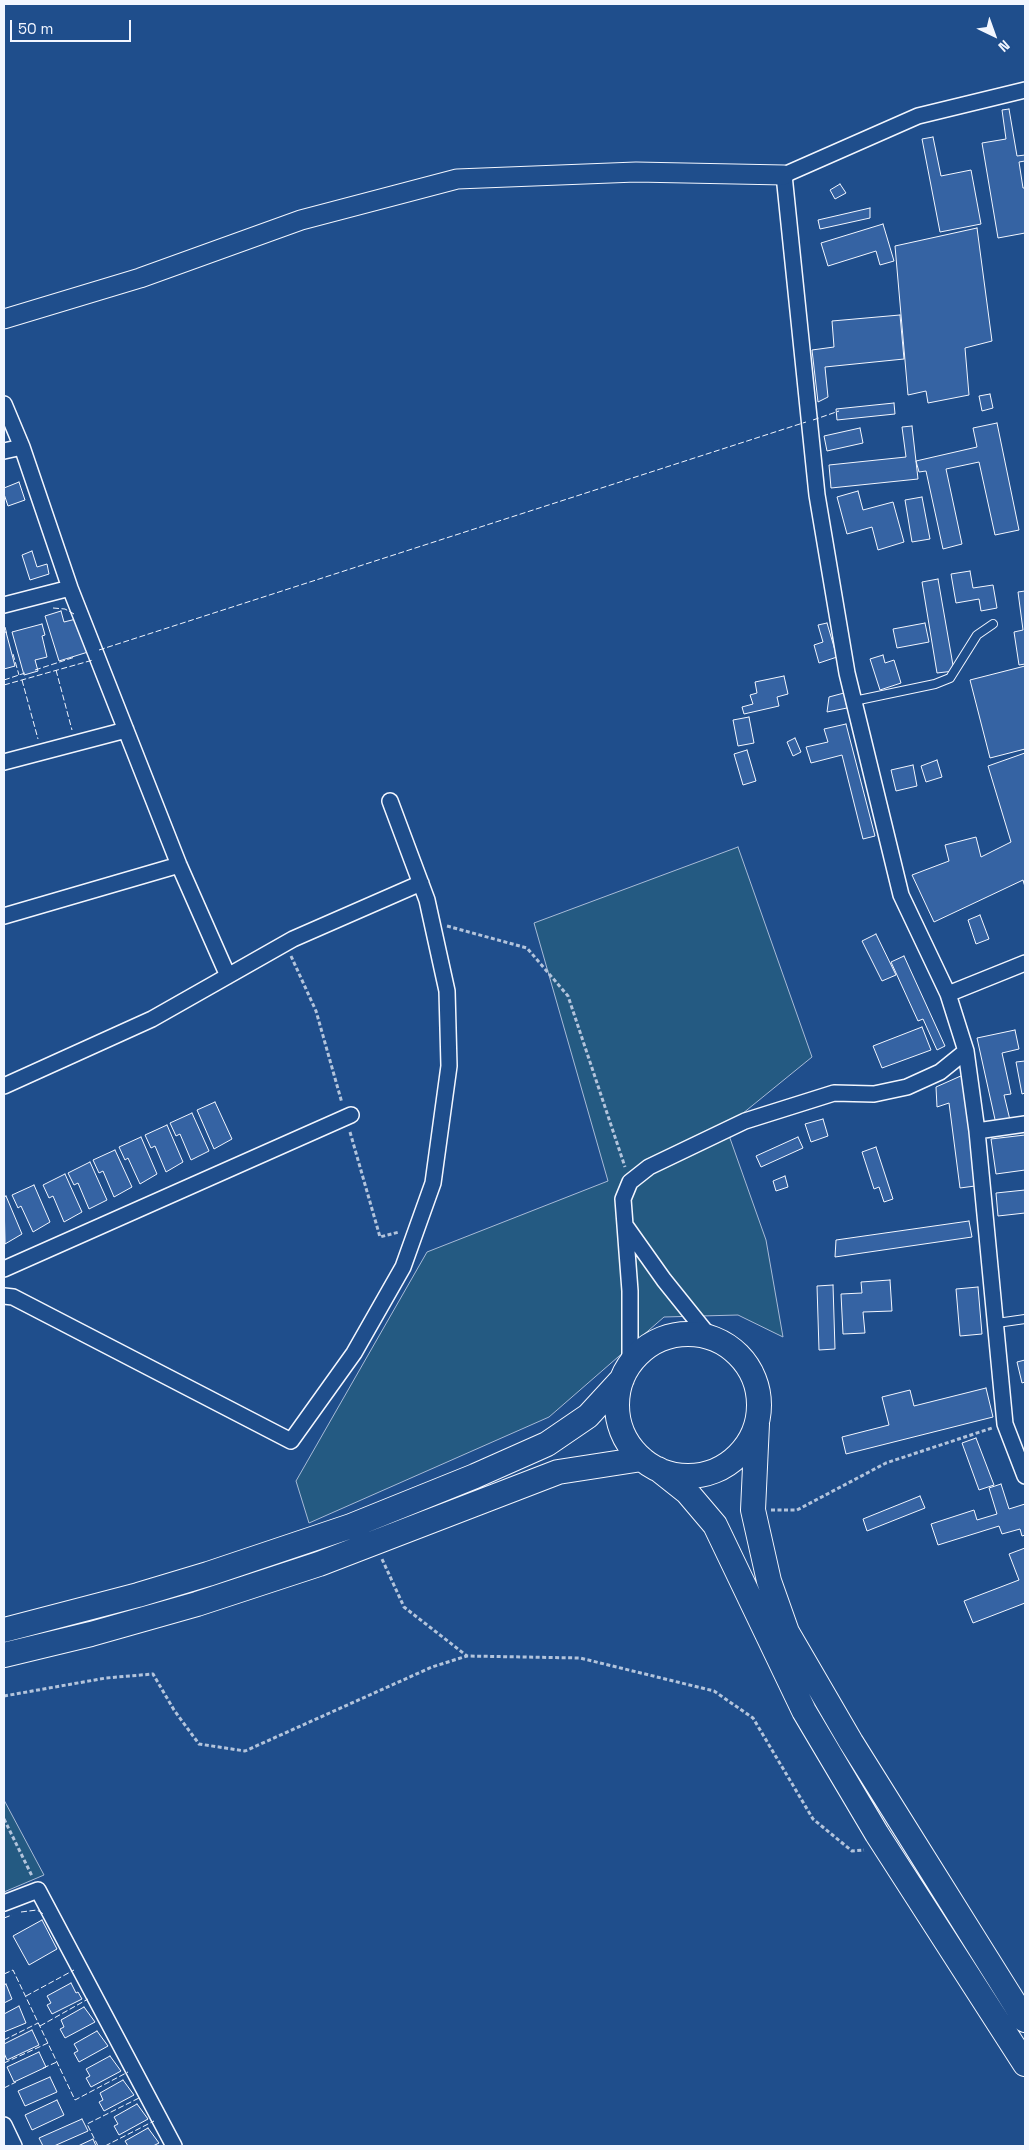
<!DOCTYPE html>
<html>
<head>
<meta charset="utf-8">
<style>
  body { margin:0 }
  #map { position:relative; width:1029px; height:2150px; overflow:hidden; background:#1f4e8c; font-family:"Space Grotesk",sans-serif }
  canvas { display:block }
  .frame { position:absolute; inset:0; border:5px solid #f2f6ff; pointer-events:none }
  .north { position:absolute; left:969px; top:10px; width:50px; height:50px; -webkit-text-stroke:4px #1f4e8c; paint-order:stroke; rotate:138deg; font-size:14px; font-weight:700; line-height:20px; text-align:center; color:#f2f6ff }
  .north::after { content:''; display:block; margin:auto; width:18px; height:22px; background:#f2f6ff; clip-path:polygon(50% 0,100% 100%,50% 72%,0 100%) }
  .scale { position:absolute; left:10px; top:20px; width:121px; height:22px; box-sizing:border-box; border:2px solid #f2f6ff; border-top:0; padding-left:6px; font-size:15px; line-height:18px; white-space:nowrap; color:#f2f6ff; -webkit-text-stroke:4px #1f4e8c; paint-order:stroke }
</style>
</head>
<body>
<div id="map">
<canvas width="1029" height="2150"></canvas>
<div class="frame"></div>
<div class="north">N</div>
<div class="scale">50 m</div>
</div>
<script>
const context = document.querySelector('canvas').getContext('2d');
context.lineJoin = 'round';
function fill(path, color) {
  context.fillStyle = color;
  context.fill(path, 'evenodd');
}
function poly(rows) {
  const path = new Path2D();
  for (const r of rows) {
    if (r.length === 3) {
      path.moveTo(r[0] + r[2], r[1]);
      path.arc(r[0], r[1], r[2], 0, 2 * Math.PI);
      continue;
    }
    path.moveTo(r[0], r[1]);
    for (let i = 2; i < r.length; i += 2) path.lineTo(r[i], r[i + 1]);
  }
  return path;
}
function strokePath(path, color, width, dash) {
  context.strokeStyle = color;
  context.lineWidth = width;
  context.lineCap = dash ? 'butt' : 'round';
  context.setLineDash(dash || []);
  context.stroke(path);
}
const green = poly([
  [738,847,812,1057,726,1127,766,1240,783,1337,738,1315,664,1317,549,1417,309,1523,296,1481,427,1252,608,1181,534,923,738,847],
  [4,1800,44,1875,4,1892,4,1800]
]);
const building = poly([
  [1009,109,1017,156,1025,155,1025,161,1019,162,1023,188,1025,188,1025,233,998,238,982,143,1006,139,1002,110,1009,109],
  [933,137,941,176,971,170,981,224,940,232,922,139,933,137],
  [840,184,846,193,835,199,830,190,840,184],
  [870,208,870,218,820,229,818,220,870,208],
  [883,224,894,261,880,265,876,251,828,266,821,243,883,224],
  [977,228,992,341,965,348,969,395,928,403,926,391,908,395,895,246,977,228],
  [900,315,904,359,825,367,828,397,818,402,812,350,834,347,832,321,900,315],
  [990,394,993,408,982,411,979,396,990,394],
  [894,403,895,414,837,420,836,409,894,403],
  [997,423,1019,530,995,535,979,462,946,469,962,544,943,549,926,471,919,472,916,461,977,447,973,428,997,423],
  [912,426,918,479,831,488,829,465,906,457,902,427,912,426],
  [860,428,863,443,827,451,824,436,860,428],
  [19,482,25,500,8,506,4,494,4,488,19,482],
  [858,491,863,510,893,502,904,542,878,550,872,527,847,534,837,497,858,491],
  [922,497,930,539,912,542,905,500,922,497],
  [32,551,37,567,47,564,49,574,30,580,22,555,32,551],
  [970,571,973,588,993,585,997,608,981,611,979,599,956,603,951,574,970,571],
  [938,579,954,671,937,673,922,582,938,579],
  [1025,591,1025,664,1019,665,1014,632,1023,630,1018,592,1025,591],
  [61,611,64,622,76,619,88,652,59,661,45,616,61,611],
  [827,623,837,657,819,663,814,645,823,642,818,625,827,623],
  [925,623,929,642,897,648,893,629,925,623],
  [42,624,45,635,42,636,47,657,35,660,38,671,24,675,12,632,42,624],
  [4,632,6,632,15,666,4,669,4,632],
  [883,655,885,663,894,660,901,683,880,690,870,659,883,655],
  [1025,666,1025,749,990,758,970,680,1025,666],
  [784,676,788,694,777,697,779,706,744,714,742,707,753,704,750,695,757,693,755,682,784,676],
  [844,693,847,708,827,712,829,697,844,693],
  [749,717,754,743,738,746,733,720,749,717],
  [846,724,875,836,863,839,842,755,811,763,806,747,828,742,824,729,846,724],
  [795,738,801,752,793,756,787,742,795,738],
  [747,750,756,781,743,785,734,754,747,750],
  [1025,753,1025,887,1023,880,934,922,912,875,949,861,945,845,976,837,981,857,1011,842,988,766,1025,753],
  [937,760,942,777,926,782,921,766,937,760],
  [913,765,917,786,896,791,891,770,913,765],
  [980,915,989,939,976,944,968,920,980,915],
  [876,934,896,975,882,981,862,941,876,934],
  [904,956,945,1046,937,1050,923,1019,918,1021,891,962,904,956],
  [922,1027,931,1050,882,1068,873,1046,922,1027],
  [1015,1030,1019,1049,1002,1053,1011,1094,1004,1095,1010,1120,996,1124,977,1038,1015,1030],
  [1025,1061,1025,1093,1022,1094,1016,1062,1025,1061],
  [963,1075,975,1186,960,1188,949,1103,937,1107,936,1087,963,1075],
  [215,1102,232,1139,214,1149,197,1110,215,1102],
  [192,1113,209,1151,191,1160,180,1134,176,1136,170,1123,192,1113],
  [823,1119,828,1136,811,1142,805,1124,823,1119],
  [167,1125,183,1162,166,1172,155,1146,151,1148,145,1135,167,1125],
  [1025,1135,1025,1170,996,1174,991,1139,1025,1135],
  [141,1137,157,1174,140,1184,128,1158,125,1160,119,1147,141,1137],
  [798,1137,803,1148,761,1167,756,1156,798,1137],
  [876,1147,893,1199,884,1202,879,1187,874,1189,862,1152,876,1147],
  [115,1150,132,1187,114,1197,103,1171,99,1173,93,1160,115,1150],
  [90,1162,107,1200,89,1209,78,1183,74,1185,68,1173,90,1162],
  [65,1174,82,1212,64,1222,53,1196,49,1198,43,1185,65,1174],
  [785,1176,788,1187,776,1191,773,1181,785,1176],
  [34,1185,50,1222,33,1232,21,1206,18,1208,12,1195,34,1185],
  [1025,1190,1025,1213,998,1216,996,1193,1025,1190],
  [6,1196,22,1234,5,1244,4,1197,6,1196],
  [969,1221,972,1237,835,1257,836,1240,969,1221],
  [890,1280,892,1311,863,1312,865,1333,843,1334,841,1294,862,1293,861,1282,890,1280],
  [833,1285,835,1349,819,1350,817,1286,833,1285],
  [978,1287,982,1334,960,1336,956,1289,978,1287],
  [1025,1360,1025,1382,1022,1383,1017,1362,1025,1360],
  [986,1388,993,1417,846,1454,842,1437,889,1425,882,1397,910,1390,914,1406,986,1388],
  [976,1438,994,1485,979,1490,962,1443,976,1438],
  [1001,1484,1009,1509,1025,1504,1025,1535,1022,1536,1020,1529,1002,1534,999,1526,938,1545,931,1524,974,1510,977,1520,997,1514,989,1488,1001,1484],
  [920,1496,925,1508,867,1531,863,1519,920,1496],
  [1025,1548,1025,1603,973,1623,964,1601,1019,1580,1009,1554,1025,1548],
  [42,1920,57,1949,29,1965,13,1936,42,1920],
  [71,1983,76,1993,78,1992,82,1999,52,2014,47,2005,51,2003,47,1996,71,1983],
  [6,1984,12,1999,4,2003,4,1985,6,1984],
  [19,2006,26,2023,4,2032,4,2014,19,2006],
  [84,2007,95,2022,65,2038,60,2029,64,2027,61,2020,84,2007],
  [32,2030,39,2045,7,2060,4,2053,4,2044,32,2030],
  [97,2031,108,2046,79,2062,74,2053,78,2051,74,2044,97,2031],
  [39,2052,46,2067,14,2082,7,2067,39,2052],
  [110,2056,121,2071,91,2087,86,2078,90,2076,86,2069,110,2056],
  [50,2077,57,2092,25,2106,18,2091,50,2077],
  [123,2080,134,2095,104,2111,99,2102,103,2100,100,2093,123,2080],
  [57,2100,64,2115,32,2130,25,2115,57,2100],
  [137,2104,148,2119,119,2135,114,2126,118,2124,114,2117,137,2104],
  [82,2119,88,2131,54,2146,43,2146,39,2138,82,2119],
  [148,2128,159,2143,153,2146,128,2146,125,2141,148,2128],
  [93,2139,96,2146,78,2146,93,2139]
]);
const path = poly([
  [447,926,527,948,568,996,625,1167],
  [291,956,316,1011,342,1103],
  [350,1132,380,1237,399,1232],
  [771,1510,797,1510,886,1463,992,1428],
  [382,1559,404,1607,467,1656],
  [4,1696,106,1678,153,1674,174,1710,199,1744,245,1751,432,1667,467,1656,580,1658,714,1691,753,1718,813,1819,852,1851,864,1850],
  [4,1819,32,1876]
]);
const service = poly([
  [854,701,935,684,950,678,977,635,993,624],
  [997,1323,1025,1319]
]);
const minor = poly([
  [1025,90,918,116,784,175,817,495,847,673,901,895,948,994,966,1051,977,1131,1005,1424,1025,1476],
  [4,404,22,447,70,588,179,865,228,976],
  [4,451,22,447],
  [4,605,70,588],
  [4,762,126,730],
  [4,916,179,865],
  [948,994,1025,963],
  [4,1086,152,1019,293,939,421,883],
  [977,1131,1025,1124],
  [625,1225,664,1280,709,1336],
  [4,1269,351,1115],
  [4,1296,13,1297,291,1441,354,1353,403,1267,433,1183,449,1066,447,991,427,900,390,801],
  [630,1364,630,1291,623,1199,630,1182,649,1167,745,1121,834,1093,874,1094,907,1087,940,1072,966,1051],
  [4,1903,38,1890,174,2146],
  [4,2125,14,2146]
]);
const tertiary = poly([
  [4,319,140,278,301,220,457,179,636,172,784,175]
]);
const trunk = poly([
  [688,1405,71],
  [757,1424,753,1510,769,1581,787,1632,851,1742,1025,2020],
  [658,1469,687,1492,715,1525,804,1711,877,1834,1025,2064],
  [4,1630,138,1595,208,1574,351,1526,475,1476,547,1444,588,1416,622,1379],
  [4,1655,91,1634,197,1604,319,1564,558,1472,642,1459]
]);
const fence = poly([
  [813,420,839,411],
  [53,608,65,609,74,614],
  [5,627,7,635],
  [99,650,806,422],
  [13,654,19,675],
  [35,670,75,657],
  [56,670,72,730],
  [4,680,25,673],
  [22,680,38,739],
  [4,685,93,660],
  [21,1912,37,1910,45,1915],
  [4,1918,12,1915],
  [4,1974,13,1970,75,2100,128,2072],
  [26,1996,74,1970],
  [40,2026,88,1999],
  [4,2040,38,2023],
  [4,2063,48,2043],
  [43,2068,57,2062],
  [4,2088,16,2082],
  [98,2146,87,2124,141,2097],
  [105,2146,154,2121]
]);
fill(green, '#245a82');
strokePath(green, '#a8bbd7', 1);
fill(building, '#3563a3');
strokePath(building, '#f2f6ff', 1);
strokePath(service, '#f2f6ff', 10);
strokePath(minor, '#f2f6ff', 18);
strokePath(tertiary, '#f2f6ff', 21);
strokePath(trunk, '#f2f6ff', 26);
strokePath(path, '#b3c4dc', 3, [4, 2.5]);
strokePath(service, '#1f4e8c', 8);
strokePath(minor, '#1f4e8c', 15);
strokePath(tertiary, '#1f4e8c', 19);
strokePath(trunk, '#1f4e8c', 24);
strokePath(fence, '#f2f6ff', 1, [6, 2.5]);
</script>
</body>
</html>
